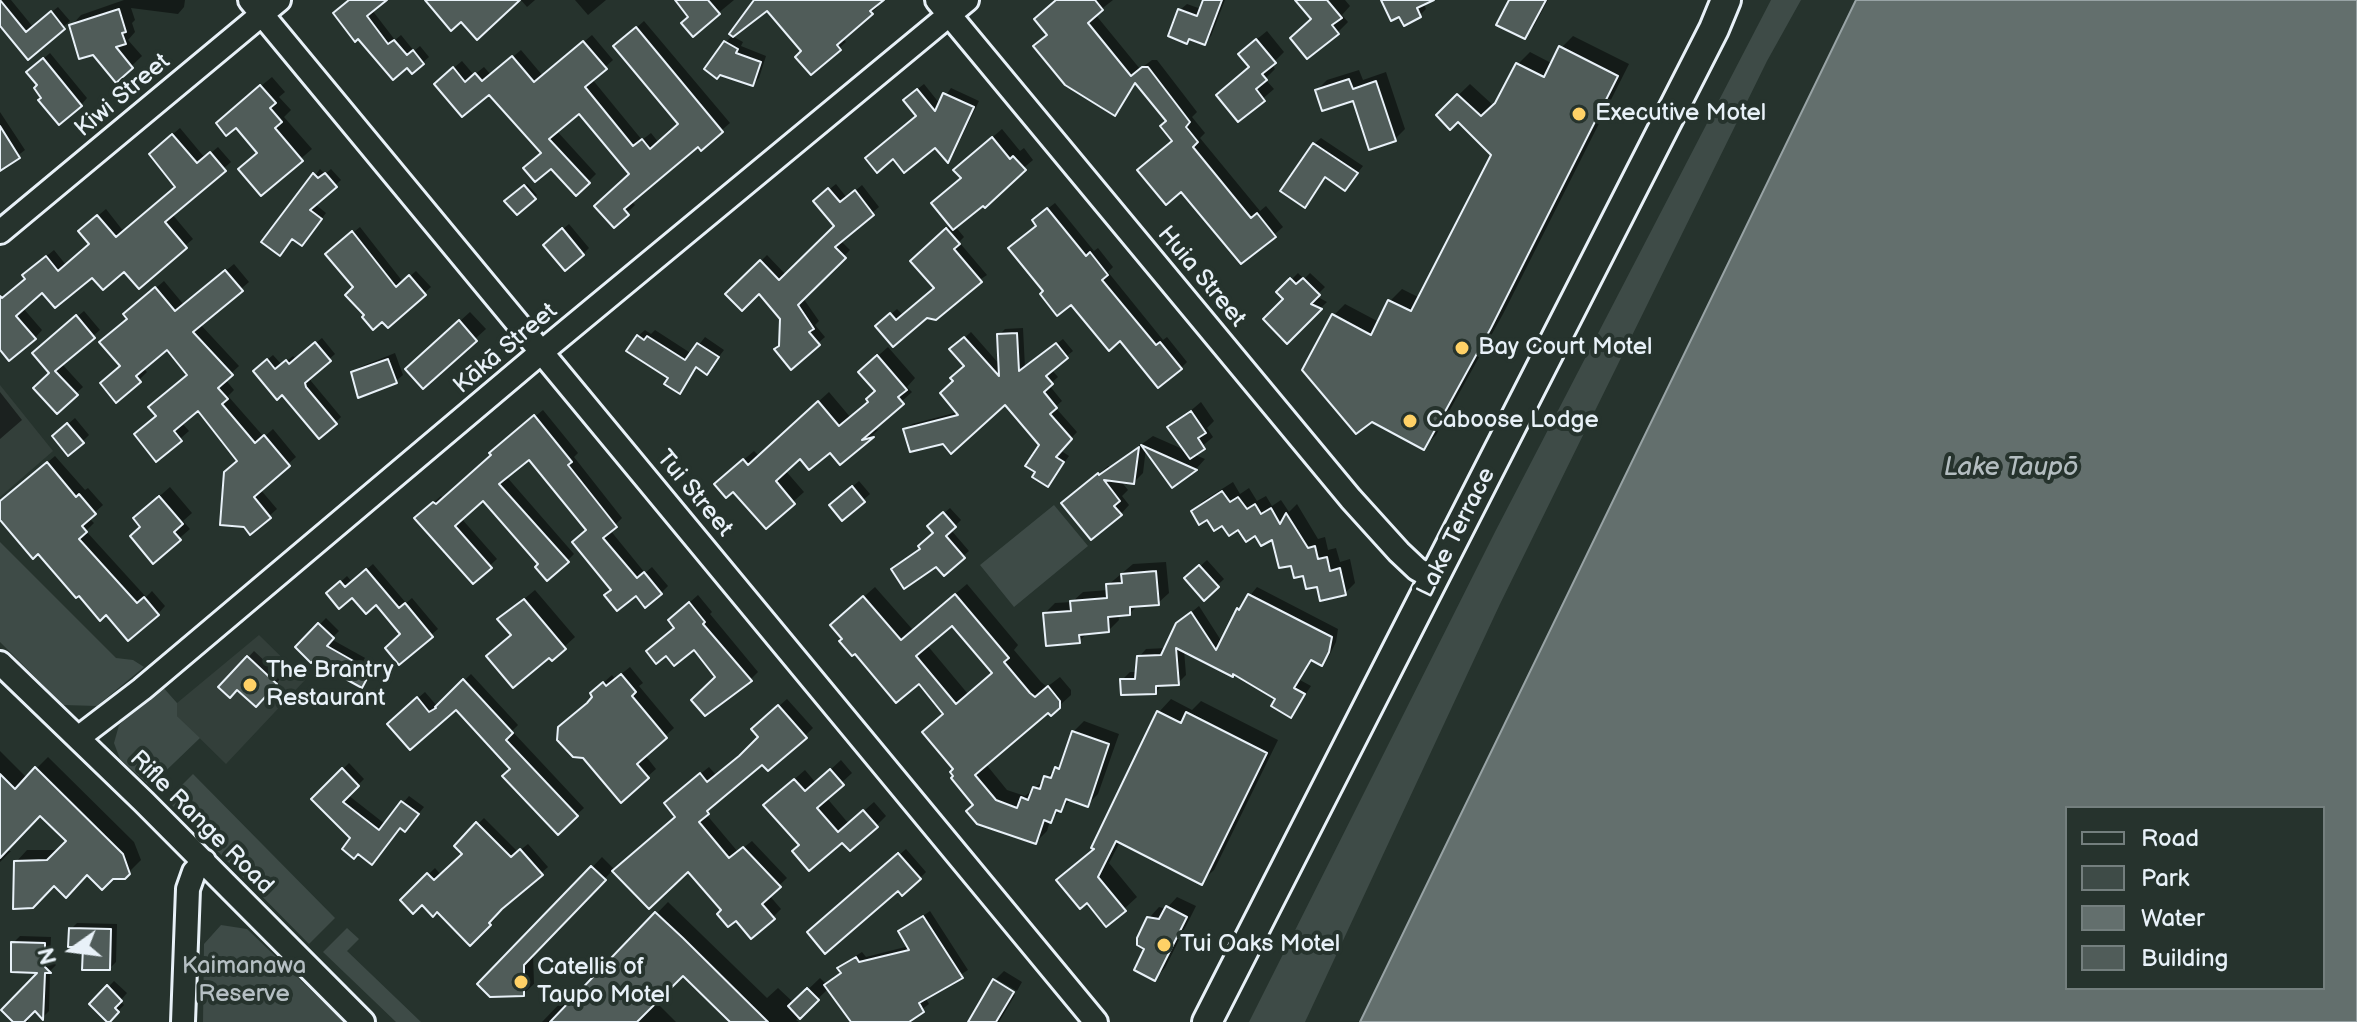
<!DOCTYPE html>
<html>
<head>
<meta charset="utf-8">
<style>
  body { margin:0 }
  #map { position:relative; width:2357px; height:1022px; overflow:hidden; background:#26332d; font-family:"Balsamiq Sans",sans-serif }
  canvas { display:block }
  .legend { position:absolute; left:2065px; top:806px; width:260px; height:184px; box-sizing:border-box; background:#26332d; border:2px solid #747f7e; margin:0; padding:10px 14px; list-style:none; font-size:24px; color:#e8f1f8 }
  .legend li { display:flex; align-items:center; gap:16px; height:40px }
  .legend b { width:40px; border:2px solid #747f7e }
  .north { position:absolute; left:32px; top:910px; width:80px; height:80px; -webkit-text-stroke:6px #26332d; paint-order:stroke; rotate:256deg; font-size:22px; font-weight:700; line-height:32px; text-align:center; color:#e8f1f8 }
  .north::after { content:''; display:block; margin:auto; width:28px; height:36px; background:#e8f1f8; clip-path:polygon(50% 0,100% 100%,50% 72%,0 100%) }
</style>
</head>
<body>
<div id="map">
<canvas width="2357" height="1022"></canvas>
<ul class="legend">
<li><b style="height:10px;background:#26332d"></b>Road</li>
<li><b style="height:22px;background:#3e4b47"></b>Park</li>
<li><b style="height:22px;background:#636f6d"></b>Water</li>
<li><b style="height:22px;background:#505c59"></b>Building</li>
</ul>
<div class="north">N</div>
</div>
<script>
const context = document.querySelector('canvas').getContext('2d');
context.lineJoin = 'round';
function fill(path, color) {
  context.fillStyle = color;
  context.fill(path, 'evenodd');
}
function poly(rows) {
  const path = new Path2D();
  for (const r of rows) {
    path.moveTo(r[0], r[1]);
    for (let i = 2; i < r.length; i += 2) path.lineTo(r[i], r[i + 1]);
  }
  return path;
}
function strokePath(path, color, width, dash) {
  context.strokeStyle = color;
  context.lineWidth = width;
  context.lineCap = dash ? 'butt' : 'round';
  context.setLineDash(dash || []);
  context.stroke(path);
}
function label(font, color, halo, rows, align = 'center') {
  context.font = font + ' "Balsamiq Sans",sans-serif';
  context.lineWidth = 8;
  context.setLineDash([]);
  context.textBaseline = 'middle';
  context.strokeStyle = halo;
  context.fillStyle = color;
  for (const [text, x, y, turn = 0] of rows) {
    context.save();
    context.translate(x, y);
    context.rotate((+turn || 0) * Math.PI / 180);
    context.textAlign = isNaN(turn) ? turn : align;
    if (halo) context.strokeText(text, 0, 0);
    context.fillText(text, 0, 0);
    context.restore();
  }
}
const built = poly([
  [0,385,53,451,0,497],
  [259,635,305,680,226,764,177,716,177,703]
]);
const green = poly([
  [1771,0,1801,0,1767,61,1500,604,1305,1022,1249,1022,1496,530],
  [1054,505,1088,546,1014,607,980,565],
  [0,542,116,658,133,660,144,667,97,706,63,705,0,642],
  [161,685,177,703,177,716,200,738,150,786,120,759,114,743,119,725],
  [193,774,335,918,309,944,167,800],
  [221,925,247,929,344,1022,203,1022,204,944],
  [347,928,359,939,347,951,421,1022,396,1022,323,952]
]);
const water = poly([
  [1856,0,2357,0,2357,1022,1360,1022,1856,0],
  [2067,808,2323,808,2323,988,2067,988,2067,808]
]);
const shadow = poly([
  [0,0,11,0,33,27,58,7,70,21,28,57,3,27,0,29],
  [124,0,185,0,184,7,178,14,131,8,135,20,132,23,135,32,128,40,142,56,117,80,71,26,81,15],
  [350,0,384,0,372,10,395,40,401,35,414,51,420,46,429,57,413,71,336,13],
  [521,0,535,0,527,7],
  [575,0,606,0,588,15],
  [677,0,734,0,693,34,690,16],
  [757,0,878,0,875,4,878,7,842,38,846,42,811,73,803,51,767,8],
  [1058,0,1113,0,1095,14,1140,69,1152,60,1157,60,1197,112,1192,117,1205,133,1200,138,1260,211,1266,206,1283,227,1247,258,1181,189,1174,140,1168,121,1137,82,1114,113,1049,34],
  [1205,0,1225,0,1211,36,1204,43,1191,38,1187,42,1180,10,1187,4,1201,9],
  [1321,0,1345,0,1350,6,1342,15,1348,22,1338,32,1313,19],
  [1383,0,1422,0,1426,9,1420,15],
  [1511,0,1548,0,1534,26,1524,36],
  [644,21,730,123,701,148,698,145,631,201,635,205,615,225,631,174,579,111,556,130,596,174,576,194,489,92,444,76,462,61,474,75,484,67,491,75,521,50,543,76,592,35,613,60,592,79,642,140,651,133,659,143,681,124,624,39],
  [1267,31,1284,52,1272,64,1275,69,1265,79,1274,89,1239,119,1251,67,1251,44],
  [732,36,743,42,741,46,766,56,759,78,753,84,720,73,726,42],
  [1573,36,1629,64,1503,314,1436,435,1424,447,1333,316,1345,304,1379,322,1390,301,1402,289,1420,298,1493,155,1458,119,1438,115,1470,84,1494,106,1518,64,1530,52,1553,64,1561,48],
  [50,53,87,98,81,105,43,98,35,66],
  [1359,70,1363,80,1386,72,1405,129,1395,139,1354,98,1317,90,1327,80],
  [272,77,285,92,279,97,291,110,284,117,312,149,261,193,259,153,228,113],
  [924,84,940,104,951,88,979,101,953,155,948,160,918,115,911,94],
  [0,112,25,150,0,169],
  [180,128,205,158,218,147,231,162,172,214,193,239,139,286,124,269,93,275,43,291,23,308,42,330,35,338,0,347,0,301,27,278,32,268,54,250,66,265,91,244,88,224,106,209,124,232,177,187,158,147],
  [1002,129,1020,151,1024,148,1033,160,955,226,964,237,959,242,987,275,927,315,893,344,884,320,897,309,903,315,936,288,929,243,951,225,965,161],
  [1321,138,1363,166,1345,189,1326,176,1305,205,1314,144],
  [320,169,325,174,331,169,341,180,315,204,326,213,307,238,264,242],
  [527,184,537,195,517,213,507,201],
  [836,184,847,198,862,185,879,207,840,240,850,250,803,298,819,321,815,325,825,337,791,367,781,346,782,318,759,292,728,294,767,255,787,276,837,226,822,195],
  [1055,203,1094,251,1098,248,1113,267,1108,272,1163,340,1167,337,1187,362,1181,368,1121,339,1071,302,1046,291,1038,225,1041,214],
  [569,224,589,248,583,254,552,238],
  [360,227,403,282,416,271,431,287,388,326,382,319,366,315,356,287,334,248],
  [234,264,249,282,200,324,239,366,225,379,234,390,228,396,264,437,273,429,296,457,260,489,277,509,251,532,239,460,199,408,181,422,189,431,157,459,189,374,167,348,143,368,147,372,139,380,122,366,129,318,134,307,164,281,184,305],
  [1298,273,1304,279,1310,273,1325,287,1316,296,1327,302,1287,341,1286,299,1279,292],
  [84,311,100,330,61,363,83,387,57,411,51,373,41,347],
  [470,312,486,329,423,386,418,359],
  [1023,328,1025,368,1063,339,1073,351,1051,369,1058,377,1049,385,1062,401,1055,407,1077,432,1060,450,1069,456,1048,485,1041,444,1006,402,943,441,906,430,912,424,958,412,955,381,966,366,952,349,971,332,1000,365,999,335,1005,329],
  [645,330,651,334,655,330,692,354,705,337,724,350,707,372,698,366,679,391,638,336],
  [322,338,335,354,310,376,311,381,341,417,335,423,261,365,273,355,282,365,293,356,296,359],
  [888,347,915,378,907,387,912,392,868,432,879,429,873,435,841,462,830,450,800,456,785,470,804,492,766,526,727,474,754,451,759,456,829,392,851,418,870,401,877,390,871,362],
  [395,353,403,375,396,381,354,373,360,367],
  [0,392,22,420,0,439],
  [1201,402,1214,421,1207,428,1213,437,1193,454,1205,459,1196,469,1172,485,1146,448,1143,473,1134,482,1120,480,1128,490,1122,496,1129,505,1121,514,1070,499,1108,466,1110,467,1153,436,1187,451,1170,428],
  [543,410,578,453,574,457,622,518,610,530,645,573,652,567,668,586,661,593,636,593,613,589,588,529,529,457,506,476,574,554,567,561,540,564,483,498,461,518,497,559,473,581,424,511,441,496,444,499,494,455,499,446],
  [75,418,89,435,83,441,61,430],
  [55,456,85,490,88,488,103,505,89,518,94,523,86,531,146,597,152,591,165,606,158,614,106,612,0,517,0,503],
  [859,481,870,494,843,518,838,499],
  [1233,482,1240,494,1249,488,1257,501,1266,496,1272,506,1281,500,1289,512,1297,504,1318,539,1325,537,1328,550,1336,548,1340,562,1350,559,1355,583,1345,593,1318,584,1292,563,1274,536,1223,523,1193,511,1203,501],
  [170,487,192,513,183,521,190,529,153,561,146,508],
  [950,508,961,520,951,530,969,551,963,556,936,565,893,569,922,548,936,533,935,521],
  [1207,560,1224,579,1204,598,1187,578],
  [1166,562,1169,593,1158,603,1138,605,1130,613,1118,614,1119,620,1109,630,1089,632,1079,641,1045,613,1055,603,1072,602,1083,592,1108,590,1108,585,1133,564],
  [373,564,406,603,412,598,438,629,400,662,402,634,376,603,335,587,347,576,352,582],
  [967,584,1018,645,1014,650,1041,682,1047,687,1060,677,1071,690,1071,695,1059,706,1049,710,985,763,1007,790,1025,796,1035,788,1063,762,1073,732,1084,721,1119,734,1098,794,1087,805,1071,799,1050,821,1047,831,1036,842,975,804,955,769,945,713,919,681,843,615,875,587,913,630],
  [952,623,994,672,968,694,927,645],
  [1257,587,1338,629,1336,642,1329,656,1321,663,1313,659,1300,680,1311,686,1291,716,1278,698,1234,672,1184,650,1186,675,1178,683,1164,683,1156,692,1122,680,1130,672,1137,672,1139,657,1146,649,1167,648,1177,624,1199,606,1222,642,1239,609],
  [535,590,575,637,552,658,513,635,500,619],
  [698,595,712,612,710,614,758,672,750,680,717,676,676,627,679,612],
  [326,618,339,631,331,639,376,664,361,685,298,647],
  [254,651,282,677,256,705,238,688,221,687],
  [630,667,643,683,639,686,674,728,645,755,656,769,621,800,601,685,612,675,615,679],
  [471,674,518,725,512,731,584,808,558,832,512,769,456,707,410,747,396,717,425,692,437,706,439,705],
  [787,699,813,728,805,736,762,762,714,802,716,804,706,814,738,852,752,841,787,878,769,895,781,909,773,917,736,918,723,910,688,869,649,906,613,870,533,953,534,984,523,994,480,984,602,857,616,871,677,816,674,795,709,767,716,775,749,748,760,737,762,721],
  [1171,699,1192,710,1201,701,1278,740,1214,870,1201,882,1120,842,1109,863,1137,897,1124,909,1087,901,1059,880,1095,848,1159,712],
  [0,751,27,778,48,757,134,842,141,860,124,877,87,873,54,884,16,862,27,850,60,850,68,841,40,814,5,851,11,851,0,862],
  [841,760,852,773,826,797,849,824,874,802,886,816,876,826,842,840,801,845,776,795,805,770,816,783],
  [349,763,364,779,348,795,385,824,409,796,424,807,411,823,353,838,313,799],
  [484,818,518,852,528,844,548,867,494,915,496,918,470,943,437,910,422,902,402,900,435,868,441,875,464,854,456,846],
  [906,849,926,872,920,878,816,926],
  [1177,897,1196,906,1165,968,1155,978,1149,918,1159,907,1166,909],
  [668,902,767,998,778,988,794,1003,820,978,827,985,843,972,840,968,846,962,862,952,866,957,909,946,900,932,930,911,968,970,925,997,929,1004,905,1022,853,1022,829,988,796,1020,799,1022,731,1022,683,973,655,1001,676,1022,542,1022,566,997,571,1002],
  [77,923,117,924,116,962,110,968,71,929],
  [20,936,51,937,50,958,56,965,50,971,49,1011,43,1017,28,1002,28,1022,16,1022,42,971,13,943],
  [1004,971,1022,982,1017,991,996,979],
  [114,981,127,993,120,1001,124,1005,108,1021,92,1004],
  [995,982,1015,995,999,1022,970,1022]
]);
const building = poly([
  [0,0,26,32,51,11,65,29,28,60,0,26,0,0],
  [349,0,387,0,367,16,388,44,394,40,407,55,413,50,424,64,412,74,407,68,393,80,358,39,355,42,333,13,349,0],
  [425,0,520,0,477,40,461,22,451,31,425,0],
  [675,0,708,0,720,14,693,37,681,23,688,17,675,0],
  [754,0,884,0,870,11,873,14,837,45,841,50,811,75,795,57,801,51,767,11,733,37,729,34,754,0],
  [1056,0,1095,0,1103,10,1088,23,1131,76,1142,67,1148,67,1190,122,1186,127,1198,142,1193,147,1251,218,1257,213,1276,237,1241,264,1181,192,1166,205,1137,170,1172,141,1160,126,1166,121,1135,83,1115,116,1065,85,1033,46,1047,35,1034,19,1056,0],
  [1203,0,1222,0,1205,45,1189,39,1187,44,1168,36,1178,9,1197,16,1203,0],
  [1295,0,1327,0,1342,18,1332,25,1339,34,1307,59,1290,38,1311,19,1295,0],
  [1381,0,1434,0,1417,8,1421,17,1404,26,1399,17,1391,21,1381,0],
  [1509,0,1546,0,1525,39,1496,25,1509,0],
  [119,9,126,32,122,33,126,44,116,47,133,68,116,83,93,55,79,59,69,25,119,9],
  [636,27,723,132,701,151,698,147,624,209,629,215,614,228,594,206,629,174,579,114,549,139,590,183,576,196,551,169,535,182,523,168,541,153,489,95,462,117,434,84,453,67,465,82,475,73,482,81,512,56,534,82,583,41,607,69,585,87,633,146,642,139,650,149,678,124,613,46,636,27],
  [1256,39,1276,63,1262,74,1267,80,1256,89,1265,101,1238,122,1216,95,1249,67,1238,54,1256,39],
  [724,41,738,49,736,53,761,62,753,86,720,75,717,79,704,69,724,41],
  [1559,46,1618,76,1491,328,1424,450,1372,422,1356,434,1302,370,1332,314,1371,335,1388,300,1411,311,1491,155,1458,122,1450,130,1436,115,1457,94,1481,116,1495,103,1516,63,1544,77,1559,46],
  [43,58,82,106,59,125,38,100,41,98,34,88,37,85,26,72,43,58],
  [1349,79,1353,89,1376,81,1396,141,1369,150,1353,101,1322,111,1315,90,1349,79],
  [260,85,276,103,270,108,282,122,275,128,303,161,261,196,238,169,257,153,236,128,226,136,216,123,260,85],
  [917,89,935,111,943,93,974,107,948,163,935,148,904,173,893,159,877,173,865,158,916,116,903,100,917,89],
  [0,126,20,158,0,171,0,126],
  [172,134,197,163,210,152,226,171,165,222,187,248,139,289,124,272,103,290,92,278,55,308,42,293,16,316,36,339,9,361,0,350,0,296,2,298,25,279,22,275,46,256,58,271,89,244,78,231,97,215,116,237,175,187,149,154,172,134],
  [992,137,1010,159,1013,156,1026,170,985,208,983,206,953,230,931,203,961,178,953,170,992,137],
  [1313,143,1358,173,1345,191,1325,177,1305,208,1280,191,1313,143],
  [313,173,318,178,325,173,337,187,310,210,322,219,302,246,292,239,280,256,261,242,313,173],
  [524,185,536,199,517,215,504,201,524,185],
  [828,188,840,202,855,190,874,215,835,247,846,258,798,305,814,329,809,332,820,345,791,370,774,349,779,346,780,319,759,294,742,311,725,294,760,260,779,280,834,226,813,201,828,188],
  [1047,208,1086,256,1090,252,1108,275,1102,280,1156,345,1160,342,1182,369,1158,388,1120,341,1109,351,1071,305,1057,316,1040,294,1043,291,1008,248,1036,226,1032,220,1047,208],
  [562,228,584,255,565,271,543,245,562,228],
  [946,228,960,244,954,249,982,282,936,320,927,318,893,347,875,326,890,313,896,320,934,288,910,261,946,228],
  [352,231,396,287,409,275,426,295,388,328,382,322,373,330,362,317,364,315,345,295,353,287,325,254,352,231],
  [225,270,243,291,193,332,233,375,218,388,228,399,222,404,255,443,264,435,290,466,254,497,271,518,250,535,244,527,220,525,224,472,237,461,198,411,174,431,182,441,156,462,134,434,156,416,148,407,187,375,167,350,136,376,141,382,116,403,100,383,120,366,99,342,127,319,123,314,155,287,175,311,225,270],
  [1290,278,1296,284,1303,278,1320,295,1311,304,1322,309,1287,344,1263,319,1283,299,1276,292,1290,278],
  [76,315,95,338,55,371,78,395,57,414,33,388,49,373,32,353,76,315],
  [459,320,477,341,423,389,405,369,459,320],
  [1017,333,1019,371,1056,343,1068,358,1046,376,1053,384,1044,392,1057,408,1050,414,1072,439,1056,457,1064,462,1048,487,1032,477,1035,472,1025,466,1039,445,1005,405,951,454,943,444,910,452,903,429,958,415,940,393,953,381,950,378,964,366,949,349,964,337,999,376,997,334,1017,333],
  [637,335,644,340,647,336,685,360,697,343,719,357,707,375,696,367,680,394,664,384,668,378,626,351,637,335],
  [315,342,331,361,305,383,306,387,337,424,319,439,282,395,277,400,253,371,267,359,275,369,286,360,289,364,315,342],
  [877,355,907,390,898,397,904,404,862,440,874,437,840,465,830,453,809,470,800,459,776,481,795,504,766,529,733,492,726,498,714,484,743,459,748,465,818,401,839,426,868,402,866,399,875,391,858,372,877,355],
  [388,359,397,383,358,398,351,372,388,359],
  [1191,411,1206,433,1198,438,1205,449,1190,459,1167,427,1191,411],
  [534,415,572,462,568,465,617,527,603,538,637,578,644,572,662,594,645,608,636,596,617,611,604,595,611,590,572,542,586,530,529,460,499,484,569,562,547,581,535,567,538,564,483,501,455,526,492,568,473,584,414,518,433,502,436,504,491,455,489,453,534,415],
  [67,423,84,443,68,456,52,436,67,423],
  [1141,445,1197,470,1172,488,1141,445],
  [1139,447,1134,484,1104,480,1120,501,1114,506,1122,515,1091,540,1061,503,1098,473,1099,475,1139,447],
  [47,462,76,497,79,494,96,514,82,526,87,532,79,539,137,603,144,597,159,615,128,641,106,615,100,621,79,596,76,598,38,554,33,559,0,520,0,501,47,462],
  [852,486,865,502,842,521,829,505,852,486],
  [1222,491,1230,502,1238,497,1247,509,1255,504,1261,514,1271,508,1280,524,1286,513,1308,548,1315,546,1318,559,1327,557,1330,571,1340,568,1346,595,1320,601,1317,587,1306,589,1303,576,1294,578,1291,566,1279,568,1272,540,1261,546,1255,536,1246,542,1238,530,1229,536,1222,526,1214,531,1207,520,1199,525,1191,511,1222,491],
  [159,496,183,524,174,532,181,540,153,564,130,536,140,527,133,518,159,496],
  [943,512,956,527,946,536,965,558,944,576,936,567,904,589,891,569,920,549,918,546,933,533,927,526,943,512],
  [1199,565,1219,587,1204,601,1184,578,1199,565],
  [366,569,399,608,405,603,433,637,399,665,385,648,400,634,376,605,366,614,352,598,339,609,326,593,340,581,345,587,366,569],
  [1156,571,1159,605,1130,607,1130,615,1108,617,1109,632,1079,635,1080,643,1046,646,1043,613,1071,611,1070,601,1107,598,1106,584,1122,583,1121,574,1156,571],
  [955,594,1009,658,1004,662,1030,693,1035,697,1048,686,1060,701,1060,708,1051,716,1048,713,975,775,996,800,1017,808,1021,797,1028,800,1033,787,1040,789,1044,776,1051,778,1055,767,1059,769,1072,731,1109,744,1088,807,1066,799,1061,812,1056,810,1051,823,1044,820,1036,844,977,824,966,811,973,805,951,778,953,776,950,772,953,769,922,732,943,714,919,684,896,703,855,654,852,656,839,641,842,639,830,625,863,596,901,640,955,594],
  [952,626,992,673,956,704,916,656,952,626],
  [1248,594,1332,637,1329,652,1322,666,1311,660,1294,688,1305,694,1291,718,1271,706,1275,699,1233,674,1233,677,1176,648,1179,685,1156,686,1156,694,1121,695,1120,679,1135,679,1137,656,1161,655,1176,623,1191,612,1216,650,1237,608,1239,610,1248,594],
  [524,599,566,649,552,661,549,658,513,688,486,656,511,635,497,619,524,599],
  [689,602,705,622,703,624,752,681,705,716,691,700,715,677,694,650,674,666,666,656,656,664,646,651,674,628,668,620,689,602],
  [318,623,334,638,327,646,371,671,362,688,313,661,311,663,295,647,318,623],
  [247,656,277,684,256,707,237,690,230,698,218,687,247,656],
  [621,674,636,692,632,696,667,738,637,764,649,778,621,803,583,758,573,757,557,740,558,727,587,703,592,697,590,693,603,682,606,686,621,674],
  [463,679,513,733,506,740,578,816,558,835,502,776,510,769,456,710,410,750,387,724,417,697,429,712,436,708,435,707,463,679],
  [778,705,807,738,768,771,762,765,707,811,709,814,699,822,729,858,743,847,781,887,762,904,775,919,751,939,736,921,728,927,717,914,721,910,688,872,649,909,612,871,675,817,664,803,700,773,707,782,739,756,758,737,751,729,778,705],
  [1157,711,1181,723,1186,712,1267,753,1202,885,1116,841,1098,877,1126,911,1106,927,1087,903,1080,909,1056,880,1094,849,1091,848,1157,711],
  [35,767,123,854,130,874,125,879,113,879,102,890,87,875,66,898,54,886,33,908,13,909,14,861,47,860,66,841,40,816,0,858,0,774,15,789,35,767],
  [342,768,359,786,343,802,379,830,401,801,419,814,405,832,400,828,372,865,358,854,354,859,342,849,350,838,311,799,342,768],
  [830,769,844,785,817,808,838,832,863,810,878,827,850,851,842,843,809,871,792,851,799,845,763,805,794,779,805,791,830,769],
  [476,822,511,857,520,849,543,875,502,909,489,923,491,925,470,946,437,912,433,917,422,905,413,914,400,900,427,873,434,880,462,854,454,846,476,822],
  [898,853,921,879,902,896,898,891,825,954,807,932,898,853],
  [591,866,606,880,524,965,524,996,490,997,477,984,591,866],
  [1166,906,1187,917,1155,981,1134,970,1144,949,1137,945,1137,938,1147,917,1159,919,1166,906],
  [655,912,683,938,768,1022,730,1022,683,976,637,1022,550,1022,655,912],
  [923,916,963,978,919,1003,924,1012,909,1022,851,1022,824,985,841,973,837,968,856,957,859,962,909,950,898,931,923,916],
  [69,928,111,929,110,970,82,970,83,947,68,947,69,928],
  [11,942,45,943,45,967,51,973,45,973,43,1020,35,1011,24,1022,13,1022,1,1010,37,973,11,972,11,942],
  [993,979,1014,992,996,1022,968,1022,993,979],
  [107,985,122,1001,115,1008,119,1012,110,1022,107,1022,89,1004,107,985],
  [807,988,819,1000,800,1019,788,1006,807,988]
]);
const minor = poly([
  [250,0,1096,1022],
  [937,0,1351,499,1399,552,1417,569,1433,578],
  [0,232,279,0],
  [0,663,144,802,363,1022],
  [78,738,142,689,532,360,967,0],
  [183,1022,188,889,194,872,204,861]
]);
const major = poly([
  [1207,1022,1714,29,1726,0]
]);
const markers = [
  [1579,114,8,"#ffd166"],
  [1462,348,8,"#ffd166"],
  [1410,421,8,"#ffd166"],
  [250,685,8,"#ffd166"],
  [1164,945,8,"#ffd166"],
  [521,982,8,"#ffd166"]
];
const streetNames = [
  ["Kiwi Street",123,96,-40],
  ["Huia Street",1201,277,50],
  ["Kākā Street",506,349,-40],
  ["Tui Street",694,494,50],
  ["Lake Terrace",1457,533,-63],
  ["Rifle Range Road",201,823,45]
];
const poiNames = [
  ["Executive Motel",1595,114],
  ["Bay Court Motel",1478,348],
  ["Caboose Lodge",1426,421],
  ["The Brantry",266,671],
  ["Restaurant",266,699],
  ["Tui Oaks Motel",1180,945],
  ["Catellis of",537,968],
  ["Taupo Motel",537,996]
];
const parkNames = [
  ["Kaimanawa",244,967],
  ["Reserve",244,995]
];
const waterNames = [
  ["Lake Taupō",2011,468]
];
fill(built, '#333f3a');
fill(green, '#3e4b47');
fill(water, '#636f6d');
strokePath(water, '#98a3a5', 2);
fill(shadow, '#0007');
fill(building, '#505c59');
strokePath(building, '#e8f1f8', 2);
strokePath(minor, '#e8f1f8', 28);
strokePath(major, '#e8f1f8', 34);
strokePath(minor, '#26332d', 22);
strokePath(major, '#26332d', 28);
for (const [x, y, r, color] of markers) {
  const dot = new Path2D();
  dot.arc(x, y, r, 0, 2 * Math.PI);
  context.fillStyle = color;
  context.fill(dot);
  strokePath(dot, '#26332d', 3);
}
label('24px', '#e8f1f8', '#26332d', streetNames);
label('24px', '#e8f1f8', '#26332d', poiNames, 'left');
label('24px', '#b5bfc3', '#26332d', parkNames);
label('italic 26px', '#b3bdc0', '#26332d', waterNames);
</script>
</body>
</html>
